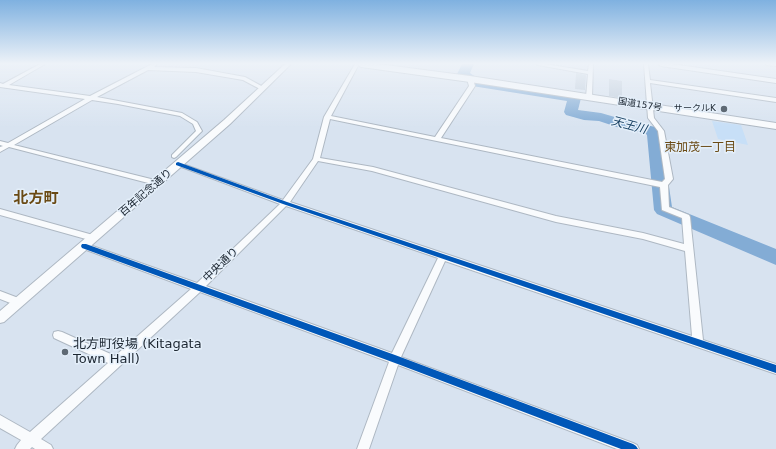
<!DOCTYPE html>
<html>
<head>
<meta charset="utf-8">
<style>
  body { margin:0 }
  canvas { display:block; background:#d8e3f0 }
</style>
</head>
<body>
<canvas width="776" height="449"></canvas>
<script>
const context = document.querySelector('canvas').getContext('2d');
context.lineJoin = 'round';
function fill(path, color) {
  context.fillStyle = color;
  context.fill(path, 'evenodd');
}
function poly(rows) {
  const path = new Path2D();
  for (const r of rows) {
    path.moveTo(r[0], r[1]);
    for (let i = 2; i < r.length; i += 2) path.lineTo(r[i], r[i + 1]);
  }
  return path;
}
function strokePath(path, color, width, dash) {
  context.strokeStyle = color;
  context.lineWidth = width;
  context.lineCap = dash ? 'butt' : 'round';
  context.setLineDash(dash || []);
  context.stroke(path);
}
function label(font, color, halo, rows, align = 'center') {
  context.font = font + ' "DejaVu Sans","Noto Sans JP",sans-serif';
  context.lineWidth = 3;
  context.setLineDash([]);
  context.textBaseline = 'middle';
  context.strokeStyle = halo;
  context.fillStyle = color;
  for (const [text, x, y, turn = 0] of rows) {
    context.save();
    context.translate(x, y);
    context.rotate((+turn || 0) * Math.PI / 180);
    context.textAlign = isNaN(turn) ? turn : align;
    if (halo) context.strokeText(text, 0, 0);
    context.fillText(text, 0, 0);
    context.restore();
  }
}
const built = poly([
  [712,121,741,125,748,145,718,139]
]);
const river = poly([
  [462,64,474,64,470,73,480,80,579,95,581,98,578,110,601,113,625,120,655,127,661,133,672,207,776,249,776,265,657,214,654,210,647,135,645,133,617,127,599,121,584,120,566,115,564,112,567,101,472,86,457,74,462,64]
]);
const building = poly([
  [576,73,586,75,585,90,575,89],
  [609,79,622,81,622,98,609,96]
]);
const minor = poly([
  [40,64,45,64,9,85,90,96,152,64,157,64,154,67,196,68,245,77,265,88,260,89,243,80,196,72,148,70,97,97,182,113,197,122,202,131,176,157,174,158,172,157,172,155,196,131,193,124,180,116,118,104,92,100,14,145,159,181,160,183,156,185,9,147,0,152,0,147,3,146,0,145,0,141,8,143,85,99,0,87,0,83,3,84,40,64],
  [355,64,359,64,331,116,435,137,469,86,467,79,470,77,473,79,475,86,441,138,662,182,665,179,658,131,648,118,644,64,648,64,650,80,776,98,776,102,650,83,654,118,664,131,673,179,668,185,669,207,689,215,690,217,703,340,776,364,776,374,445,261,401,357,633,443,637,445,639,449,617,449,398,365,369,449,357,449,389,362,200,292,41,439,51,445,53,449,35,449,32,447,30,449,15,449,17,445,21,440,0,428,0,415,30,432,108,363,54,338,53,335,54,332,58,331,62,332,115,356,191,289,81,248,80,246,81,244,87,244,197,283,280,204,176,165,176,163,180,163,283,200,313,159,324,117,355,64],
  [330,119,660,187,662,210,682,218,684,244,643,233,556,216,373,167,320,158,330,119],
  [318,161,372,171,556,222,643,239,685,251,692,336,290,202,318,161],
  [286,206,438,258,392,353,206,286,286,206],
  [536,64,545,64,588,71,589,64,593,64,592,97,589,99,586,97,588,74,538,65,536,64],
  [766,64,776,64,776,66,766,65,766,64],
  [0,209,93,235,97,238,93,241,0,215,0,209],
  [0,291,21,299,23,302,21,305,18,306,0,299,0,291]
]);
const tertiary = poly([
  [285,64,291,64,230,124,4,322,0,323,0,311,224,120,285,64],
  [658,64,672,64,776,79,776,83,661,66,658,64]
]);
const trunk = poly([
  [357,64,378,64,470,76,776,123,776,129,470,82,361,67,357,64]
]);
const cycleway = poly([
  [178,162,287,202,776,365,776,373,283,204,176,165,176,163,178,162],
  [82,244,86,244,395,355,633,444,636,446,638,449,621,449,395,363,82,248,81,246,82,244]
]);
const markers = [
  [724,109,4,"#5e6974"],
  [65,352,4,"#5e6974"]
];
const farStreetnames = [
  ["国道157号",640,105,9]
];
const farPoinames = [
  ["サークルK",716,109]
];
const streetNames = [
  ["百年記念通り",146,193,-41],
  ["中央通り",221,265,-44]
];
const waterNames = [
  ["天王川",629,126,15]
];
const neighbourhoodNames = [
  ["東加茂一丁目",700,148]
];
const nearPoinames = [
  ["北方町役場 (Kitagata",73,345],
  ["Town Hall)",73,360]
];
const districtNames = [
  ["北方町",36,199]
];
fill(built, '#c7dff7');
fill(river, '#83acd5');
fill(building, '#bfccda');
strokePath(minor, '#aeb8c3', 2);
strokePath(tertiary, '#aeb8c3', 2);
strokePath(trunk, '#aeb8c3', 2);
fill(minor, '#f9fbfd');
fill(tertiary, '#f9fbfd');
fill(trunk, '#f9fbfd');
fill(cycleway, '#0057b8');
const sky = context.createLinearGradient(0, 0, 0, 127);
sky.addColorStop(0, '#7fb1e0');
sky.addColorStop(0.5, '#edf2f8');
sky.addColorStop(1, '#edf2f800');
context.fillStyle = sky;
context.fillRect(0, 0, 776, 127);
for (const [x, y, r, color] of markers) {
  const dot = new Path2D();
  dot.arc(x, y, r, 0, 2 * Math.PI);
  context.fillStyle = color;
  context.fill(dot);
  strokePath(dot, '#e4effa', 1.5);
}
label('9px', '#1d2732', '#e4effa', farStreetnames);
label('9px', '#1d2732', '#e4effa', farPoinames, 'right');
label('11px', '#1d2732', '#e4effa', streetNames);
label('italic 12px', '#0e385b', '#e4effa', waterNames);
label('12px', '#6a4a14', '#e4effa', neighbourhoodNames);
label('13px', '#1d2732', '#e4effa', nearPoinames, 'left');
label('bold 15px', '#6a4a14', '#e4effa', districtNames);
</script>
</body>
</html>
